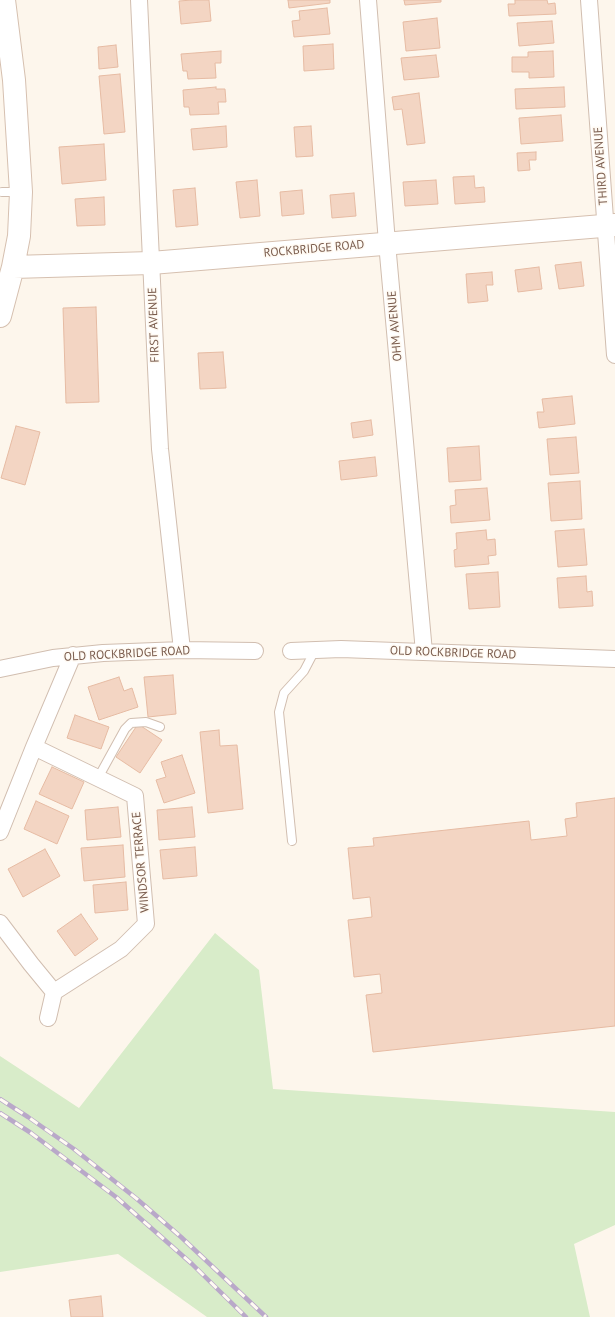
<!DOCTYPE html>
<html>
<head>
<meta charset="utf-8">
<style>
  body { margin:0 }
  canvas { display:block; background:#fdf6ec }
</style>
</head>
<body>
<canvas width="615" height="1317"></canvas>
<script>
const context = document.querySelector('canvas').getContext('2d');
context.lineJoin = 'round';
function fill(path, color) {
  context.fillStyle = color;
  context.fill(path, 'evenodd');
}
function poly(rows) {
  const path = new Path2D();
  for (const r of rows) {
    path.moveTo(r[0], r[1]);
    for (let i = 2; i < r.length; i += 2) path.lineTo(r[i], r[i + 1]);
  }
  return path;
}
function strokePath(path, color, width, dash) {
  context.strokeStyle = color;
  context.lineWidth = width;
  context.lineCap = dash ? 'butt' : 'round';
  context.setLineDash(dash || []);
  context.stroke(path);
}
function label(font, color, halo, rows, align = 'center') {
  context.font = font + ' "PT Sans",sans-serif';
  context.lineWidth = 3;
  context.setLineDash([]);
  context.textBaseline = 'middle';
  context.strokeStyle = halo;
  context.fillStyle = color;
  for (const [text, x, y, turn = 0] of rows) {
    context.save();
    context.translate(x, y);
    context.rotate((+turn || 0) * Math.PI / 180);
    context.textAlign = isNaN(turn) ? turn : align;
    if (halo) context.strokeText(text, 0, 0);
    context.fillText(text, 0, 0);
    context.restore();
  }
}
const green = poly([
  [215,933,259,970,273,1089,615,1112,615,1225,574,1244,590,1317,207,1317,118,1254,0,1272,0,1056,79,1108]
]);
const building = poly([
  [192,0,209,0,211,21,181,24,179,1,192,0],
  [288,0,330,0,330,3,289,8,288,0],
  [404,0,441,0,441,2,405,5,404,0],
  [515,0,547,0,548,4,555,3,556,14,509,16,508,4,515,4,515,0],
  [327,8,330,34,294,37,292,21,300,20,299,11,327,8],
  [437,18,440,48,406,51,403,22,437,18],
  [552,21,554,43,519,46,517,23,552,21],
  [333,44,334,69,304,71,303,46,333,44],
  [116,45,118,67,99,69,98,47,116,45],
  [221,51,221,63,215,63,216,78,188,79,187,71,183,71,181,54,221,51],
  [553,51,554,77,529,78,529,72,512,72,512,57,528,57,528,52,553,51],
  [436,55,439,77,404,80,401,58,436,55],
  [120,74,125,132,104,134,99,76,120,74],
  [216,87,216,89,225,89,226,102,218,102,219,114,190,115,189,107,184,107,183,90,216,87],
  [564,87,565,107,516,109,515,89,564,87],
  [419,93,425,143,407,145,402,109,394,110,392,97,419,93],
  [561,115,563,141,521,144,519,118,561,115],
  [226,126,227,147,193,150,191,129,226,126],
  [311,126,313,156,296,157,294,127,311,126],
  [104,144,106,180,62,184,59,147,104,144],
  [536,152,536,160,529,160,530,170,518,171,517,153,536,152],
  [474,176,475,188,484,187,485,202,455,204,453,177,474,176],
  [257,180,260,216,240,218,236,182,257,180],
  [436,180,438,204,405,206,403,182,436,180],
  [195,188,198,225,176,227,173,190,195,188],
  [302,190,304,214,282,216,280,192,302,190],
  [354,193,356,216,332,218,330,195,354,193],
  [104,197,105,225,77,226,75,199,104,197],
  [581,262,584,286,559,289,555,265,581,262],
  [539,267,542,289,518,292,515,270,539,267],
  [492,272,493,285,486,285,488,301,468,303,466,274,492,272],
  [96,307,99,402,66,403,63,308,96,307],
  [223,352,226,388,200,389,198,353,223,352],
  [572,396,575,424,539,428,537,412,544,412,542,399,572,396],
  [371,420,373,435,353,438,351,423,371,420],
  [16,426,40,432,25,485,1,478,16,426],
  [576,437,579,473,550,475,547,439,576,437],
  [479,446,481,480,449,482,447,448,479,446],
  [375,457,377,476,341,480,339,461,375,457],
  [580,481,582,519,551,521,548,483,580,481],
  [487,488,490,520,451,523,450,506,456,505,455,490,487,488],
  [584,529,587,565,558,567,555,531,584,529],
  [486,530,487,540,495,539,496,555,488,556,489,564,455,567,454,550,457,549,456,533,486,530],
  [498,572,500,607,469,609,466,574,498,572],
  [586,576,587,592,592,591,593,606,559,608,557,578,586,576],
  [173,675,176,714,148,717,144,677,173,675],
  [119,677,124,691,132,688,138,707,99,720,88,687,119,677],
  [75,715,109,727,101,749,67,738,75,715],
  [138,724,162,740,140,773,116,757,138,724],
  [219,730,220,746,237,745,243,809,208,813,200,732,219,730],
  [182,755,195,793,164,803,156,780,166,777,161,762,182,755],
  [52,767,84,782,72,809,39,794,52,767],
  [615,798,615,1026,373,1052,366,995,382,993,380,974,354,977,348,920,372,917,370,897,353,899,348,848,374,846,373,838,529,821,531,840,567,836,565,819,577,817,576,803,615,798],
  [36,801,69,816,57,844,24,829,36,801],
  [118,807,121,837,87,840,85,810,118,807],
  [192,807,195,837,159,840,157,810,192,807],
  [123,845,125,877,84,881,81,848,123,845],
  [195,847,197,876,163,879,160,850,195,847],
  [45,849,60,876,23,897,8,869,45,849],
  [126,882,128,910,95,913,93,885,126,882],
  [81,914,98,939,75,956,57,931,81,914],
  [101,1296,103,1317,71,1317,69,1300,101,1296]
]);
const lane = poly([
  [2,192,21,192],
  [98,778,125,729,131,723,146,722,160,727],
  [292,841,279,712,284,693,304,671,315,650]
]);
const street = poly([
  [139,0,158,411,160,449,182,650],
  [368,0,387,243,424,652],
  [589,0,615,355],
  [291,651,341,649,615,659],
  [0,669,53,658,103,653,182,650,255,651],
  [34,747,135,796,146,924,121,949,54,992],
  [0,832,34,747,73,655],
  [0,923,31,964,54,992,48,1018]
]);
const secondary = poly([
  [13,267,151,263,615,225],
  [0,316,13,267,19,236,21,192,14,80,4,0]
]);
const rail = poly([
  [0,1099,28,1117,74,1149,137,1199,181,1237,266,1317],
  [0,1113,31,1133,116,1197,192,1264,246,1317]
]);
const streetNames = [
  ["THIRD AVENUE",601,166,-94],
  ["ROCKBRIDGE ROAD",314,249,-5],
  ["FIRST AVENUE",154,325,-92],
  ["OHM AVENUE",395,326,-95],
  ["OLD ROCKBRIDGE ROAD",453,653,2],
  ["OLD ROCKBRIDGE ROAD",127,654,-3],
  ["WINDSOR TERRACE",141,862,-95]
];
fill(green, '#d8ecc9');
fill(building, '#f3d5c3');
strokePath(building, '#e6bba3', 1);
strokePath(lane, '#d1beb0', 10);
strokePath(street, '#d1beb0', 18);
strokePath(secondary, '#d6c0b0', 24);
strokePath(lane, '#fff', 8);
strokePath(street, '#fff', 16);
strokePath(secondary, '#fff', 22);
strokePath(rail, '#b9a8c9', 4.5);
strokePath(rail, '#fffaf3', 3, [9]);
label('12px', '#7a5c4d', '#fffaf3', streetNames);
</script>
</body>
</html>
